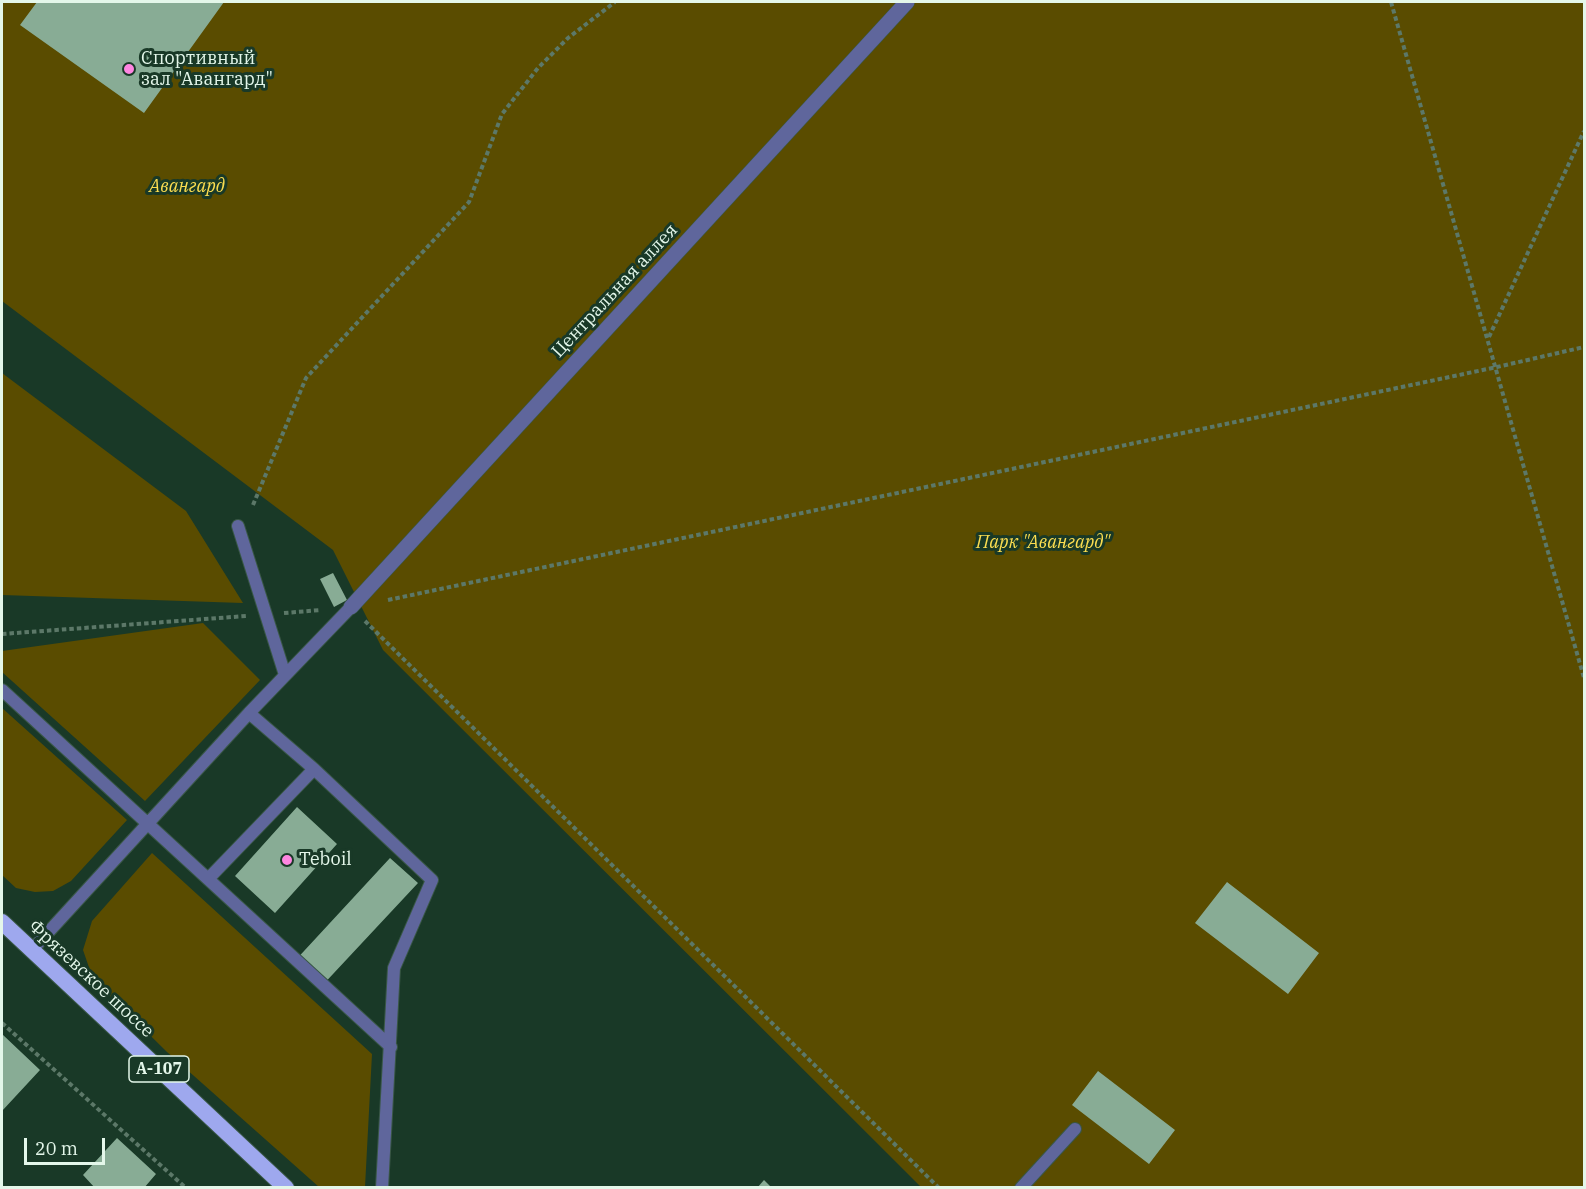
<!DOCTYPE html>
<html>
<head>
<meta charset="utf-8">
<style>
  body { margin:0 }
  #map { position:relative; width:1586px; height:1189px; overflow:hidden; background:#193927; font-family:"IBM Plex Serif",serif }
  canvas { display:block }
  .frame { position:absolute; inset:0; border:3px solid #e4f7ea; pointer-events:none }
  .scale { position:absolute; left:24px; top:1138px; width:81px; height:27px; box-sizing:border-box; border:3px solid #e4f7ea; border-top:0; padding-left:8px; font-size:18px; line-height:21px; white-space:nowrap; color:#e4f7ea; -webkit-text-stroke:4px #193927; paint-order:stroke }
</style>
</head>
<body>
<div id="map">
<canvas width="1586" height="1189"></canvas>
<div class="frame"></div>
<div class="scale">20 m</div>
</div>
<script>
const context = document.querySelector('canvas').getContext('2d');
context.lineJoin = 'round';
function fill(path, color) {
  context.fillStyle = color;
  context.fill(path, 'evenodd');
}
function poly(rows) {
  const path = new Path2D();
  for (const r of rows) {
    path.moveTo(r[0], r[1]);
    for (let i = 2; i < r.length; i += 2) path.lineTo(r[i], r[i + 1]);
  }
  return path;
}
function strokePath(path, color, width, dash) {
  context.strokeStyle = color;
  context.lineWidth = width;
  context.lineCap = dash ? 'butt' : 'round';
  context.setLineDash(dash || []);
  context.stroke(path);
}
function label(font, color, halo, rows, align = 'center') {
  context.font = font + ' "IBM Plex Serif",serif';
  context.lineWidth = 6;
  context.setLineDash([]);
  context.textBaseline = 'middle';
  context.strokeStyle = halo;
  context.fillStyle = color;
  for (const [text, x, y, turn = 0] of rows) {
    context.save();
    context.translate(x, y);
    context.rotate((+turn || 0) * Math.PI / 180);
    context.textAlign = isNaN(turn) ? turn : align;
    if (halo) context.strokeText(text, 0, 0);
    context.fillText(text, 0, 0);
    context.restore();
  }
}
const green = poly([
  [2,2,1584,2,1584,1187,921,1187,383,650,333,550,2,301],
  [2,373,186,511,243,603,2,595],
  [203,623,260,680,145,801,2,672,2,651],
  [2,708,127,820,71,881,53,891,35,892,16,888,2,875],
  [152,853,372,1054,365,1187,319,1187,167,1052,93,979,83,950,92,921]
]);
const building = poly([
  [37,2,224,2,144,113,20,25],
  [333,573,347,600,334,607,320,579],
  [297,807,337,844,275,913,235,876],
  [390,858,418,883,319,989,292,964],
  [1227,882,1319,953,1288,994,1195,923],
  [2,1034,40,1070,2,1111],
  [1098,1071,1175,1130,1149,1164,1072,1105],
  [117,1138,156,1174,144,1188,95,1188,83,1175],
  [764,1180,772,1188,757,1188]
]);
const path = poly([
  [1391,2,1584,678],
  [1489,337,1584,131],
  [253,505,306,378,469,202,502,114,538,68,568,38,615,2],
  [388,600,1497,367,1584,347],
  [284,613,321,610],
  [365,621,939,1188],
  [2,634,246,616],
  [2,1023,186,1188]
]);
const service = poly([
  [238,526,285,675],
  [2,690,391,1047],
  [249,713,314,769,432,880,394,968,382,1188],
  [209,878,314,769],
  [32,950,249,713,351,607],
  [1021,1188,1075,1129]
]);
const pedestrian = poly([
  [351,607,907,2]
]);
const trunk = poly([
  [2,922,286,1188]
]);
const markers = [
  [129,69,6,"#fe86e1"],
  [287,860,6,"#fe86e1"]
];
const shields = [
  [159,1069,60]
];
const shieldNames = [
  ["А-107",159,1069]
];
const poiNames = [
  ["Спортивный",141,59],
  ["зал \"Авангард\"",141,80],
  ["Teboil",299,860]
];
const parkNames = [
  ["Авангард",187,187],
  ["Парк \"Авангард\"",1043,543]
];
const streetNames = [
  ["Центральная аллея",615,291,-47],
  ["Фрязевское шоссе",91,979,43]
];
fill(green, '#5a4c00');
fill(building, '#88ac95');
strokePath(service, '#395746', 14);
strokePath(pedestrian, '#395746', 16);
strokePath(trunk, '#395746', 18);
strokePath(path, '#5c7868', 4, [4.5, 3]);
strokePath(service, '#5f669c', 12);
strokePath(pedestrian, '#5f669c', 15);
strokePath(trunk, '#9ea8ee', 16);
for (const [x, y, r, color] of markers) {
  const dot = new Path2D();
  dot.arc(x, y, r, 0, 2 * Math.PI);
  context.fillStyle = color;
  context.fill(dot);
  strokePath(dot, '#193927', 2);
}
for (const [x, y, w] of shields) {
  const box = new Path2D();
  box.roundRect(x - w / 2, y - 13, w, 26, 4.5);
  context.fillStyle = '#193927';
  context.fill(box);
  strokePath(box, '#e4f7ea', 1.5);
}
label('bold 16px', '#e4f7ea', null, shieldNames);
label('18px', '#e4f7ea', '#193927', poiNames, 'left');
label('italic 18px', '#fbdd50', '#193927', parkNames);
label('18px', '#e4f7ea', '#193927', streetNames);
</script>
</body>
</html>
